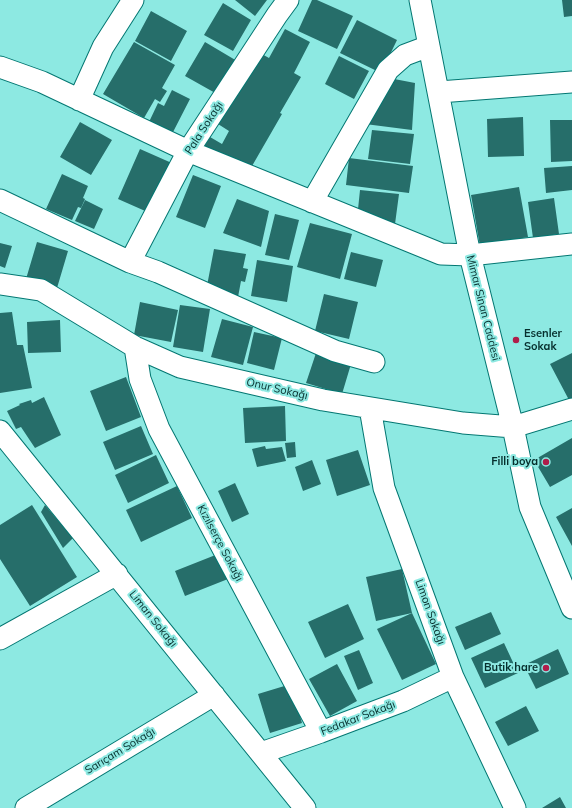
<!DOCTYPE html>
<html>
<head>
<meta charset="utf-8">
<style>
  body { margin:0 }
  canvas { display:block; background:#8de9e2 }
</style>
</head>
<body>
<canvas width="572" height="808"></canvas>
<script>
const context = document.querySelector('canvas').getContext('2d');
context.lineJoin = 'round';
function fill(path, color) {
  context.fillStyle = color;
  context.fill(path, 'evenodd');
}
function poly(rows) {
  const path = new Path2D();
  for (const r of rows) {
    path.moveTo(r[0], r[1]);
    for (let i = 2; i < r.length; i += 2) path.lineTo(r[i], r[i + 1]);
  }
  return path;
}
function strokePath(path, color, width, dash) {
  context.strokeStyle = color;
  context.lineWidth = width;
  context.lineCap = dash ? 'butt' : 'round';
  context.setLineDash(dash || []);
  context.stroke(path);
}
function label(font, color, halo, rows, align = 'center') {
  context.font = font + ' Mulish,sans-serif';
  context.lineWidth = 4;
  context.setLineDash([]);
  context.textBaseline = 'middle';
  context.strokeStyle = halo;
  context.fillStyle = color;
  for (const [text, x, y, turn = 0] of rows) {
    context.save();
    context.translate(x, y);
    context.rotate((+turn || 0) * Math.PI / 180);
    context.textAlign = isNaN(turn) ? turn : align;
    if (halo) context.strokeText(text, 0, 0);
    context.fillText(text, 0, 0);
    context.restore();
  }
}
const building = poly([
  [235,0,267,0,255,16],
  [312,0,317,0,353,16,337,49,298,31],
  [562,0,572,0,572,16,564,17],
  [223,3,251,20,233,51,204,35],
  [151,11,187,31,171,61,135,41],
  [357,20,397,40,381,73,340,53],
  [285,29,310,42,294,73,301,77,280,113,282,114,248,173,204,147,210,137,222,144,229,131,218,124,260,53,269,58],
  [134,42,175,65,162,88,167,91,160,102,155,99,144,118,103,94],
  [205,42,237,61,217,94,185,76],
  [339,56,369,71,354,99,325,84],
  [389,78,415,83,412,130,365,124],
  [172,90,190,99,172,134,149,122,158,103,164,106],
  [523,117,524,156,488,157,487,119],
  [550,120,572,120,572,161,551,162],
  [80,122,112,140,91,175,60,157],
  [372,130,414,134,410,164,368,159],
  [140,149,174,164,152,214,118,199],
  [349,158,413,166,409,193,346,185],
  [572,166,572,190,546,193,544,168],
  [62,174,88,186,83,198,85,199,81,208,78,207,72,220,46,209],
  [193,175,221,186,205,228,176,217],
  [519,187,528,237,480,246,471,195],
  [360,190,399,194,395,224,357,219],
  [554,198,559,234,533,238,528,202],
  [237,199,269,211,261,247,223,233],
  [85,200,103,209,94,229,75,221],
  [275,214,299,220,289,260,265,255],
  [310,223,352,234,340,279,297,267],
  [37,242,68,251,57,288,26,279],
  [0,243,12,246,5,268,0,266],
  [214,249,246,254,243,268,248,269,245,282,241,281,238,297,206,291],
  [351,252,383,260,376,287,344,279],
  [257,260,293,266,287,302,251,296],
  [324,294,358,302,349,339,315,331],
  [140,302,178,310,171,342,134,335],
  [180,305,210,309,203,352,173,347],
  [12,312,17,345,23,345,32,388,0,393,0,313],
  [222,319,253,327,243,365,211,357],
  [60,320,61,352,28,353,27,322],
  [254,332,282,338,274,370,247,363],
  [316,353,351,364,342,394,306,383],
  [572,353,572,398,569,400,550,364],
  [126,377,141,417,106,431,90,391],
  [44,397,61,435,35,448,21,427,16,429,7,411,20,405,19,404,31,400,32,403],
  [285,406,286,441,245,443,243,408],
  [141,426,153,454,115,470,103,442],
  [572,438,572,475,550,487,534,460],
  [295,442,296,457,287,458,285,443],
  [265,446,266,449,282,447,286,461,257,467,252,449],
  [358,450,370,485,337,496,326,460],
  [156,455,169,483,128,503,115,475],
  [312,460,321,484,303,491,295,467],
  [235,483,249,514,232,522,218,491],
  [177,486,192,518,141,542,126,510],
  [32,505,77,577,30,606,0,559,0,525],
  [45,505,73,538,63,548,41,512],
  [572,508,572,546,556,517],
  [218,554,228,579,185,596,175,571],
  [402,569,412,613,376,621,366,577],
  [348,604,364,639,325,658,308,622],
  [491,612,501,634,465,650,455,627],
  [412,613,436,664,402,680,377,629],
  [504,643,518,673,485,688,471,658],
  [558,649,569,674,536,689,524,665],
  [359,650,373,683,358,690,344,656],
  [337,664,357,701,330,716,309,679],
  [291,684,302,723,270,733,258,694],
  [526,706,539,731,508,746,495,722],
  [560,797,566,808,542,808]
]);
const minor = poly([
  [420,0,470,255,513,427,530,507,572,608],
  [0,67,42,82,188,151,441,254,470,255,572,244],
  [439,92,572,82],
  [79,100,103,47,133,0],
  [0,200,130,262,158,272,335,351,374,362],
  [312,202,388,70,405,55,429,46],
  [130,262,188,151,277,15,288,0],
  [0,284,41,290,135,347,180,367,323,400,463,423,513,427,572,409],
  [135,347,140,379,159,429,321,732],
  [370,408,384,488,453,677,515,808],
  [0,431,305,808],
  [0,639,117,574],
  [261,753,321,732,403,701,453,677],
  [26,808,214,695]
]);
const markers = [
  [516,340,4,"#af1d4a"],
  [546,462,4,"#af1d4a"],
  [546,668,4,"#af1d4a"]
];
const streetNames = [
  ["Pala Sokağı",204,128,-57],
  ["Mimar Sinan Caddesi",483,308,76],
  ["Onur Sokağı",277,389,13],
  ["Kızılserçe Sokağı",220,543,62],
  ["Limon Sokağı",430,612,70],
  ["Liman Sokağı",153,619,51],
  ["Fedakar Sokağı",358,718,-21],
  ["Sarıçam Sokağı",120,751,-31]
];
const poiNames = [
  ["Esenler",524,334,"left"],
  ["Sokak",524,347,"left"],
  ["Filli boya",538,462],
  ["Butik hare",538,668]
];
fill(building, '#266e6a');
strokePath(minor, '#037772', 23);
strokePath(minor, '#fff', 21);
for (const [x, y, r, color] of markers) {
  const dot = new Path2D();
  dot.arc(x, y, r, 0, 2 * Math.PI);
  context.fillStyle = color;
  context.fill(dot);
  strokePath(dot, '#8de9e2', 1.5);
}
label('11px', '#062f2d', '#8de9e2', streetNames);
label('bold 11px', '#062f2d', '#8de9e2', poiNames, 'right');
</script>
</body>
</html>
